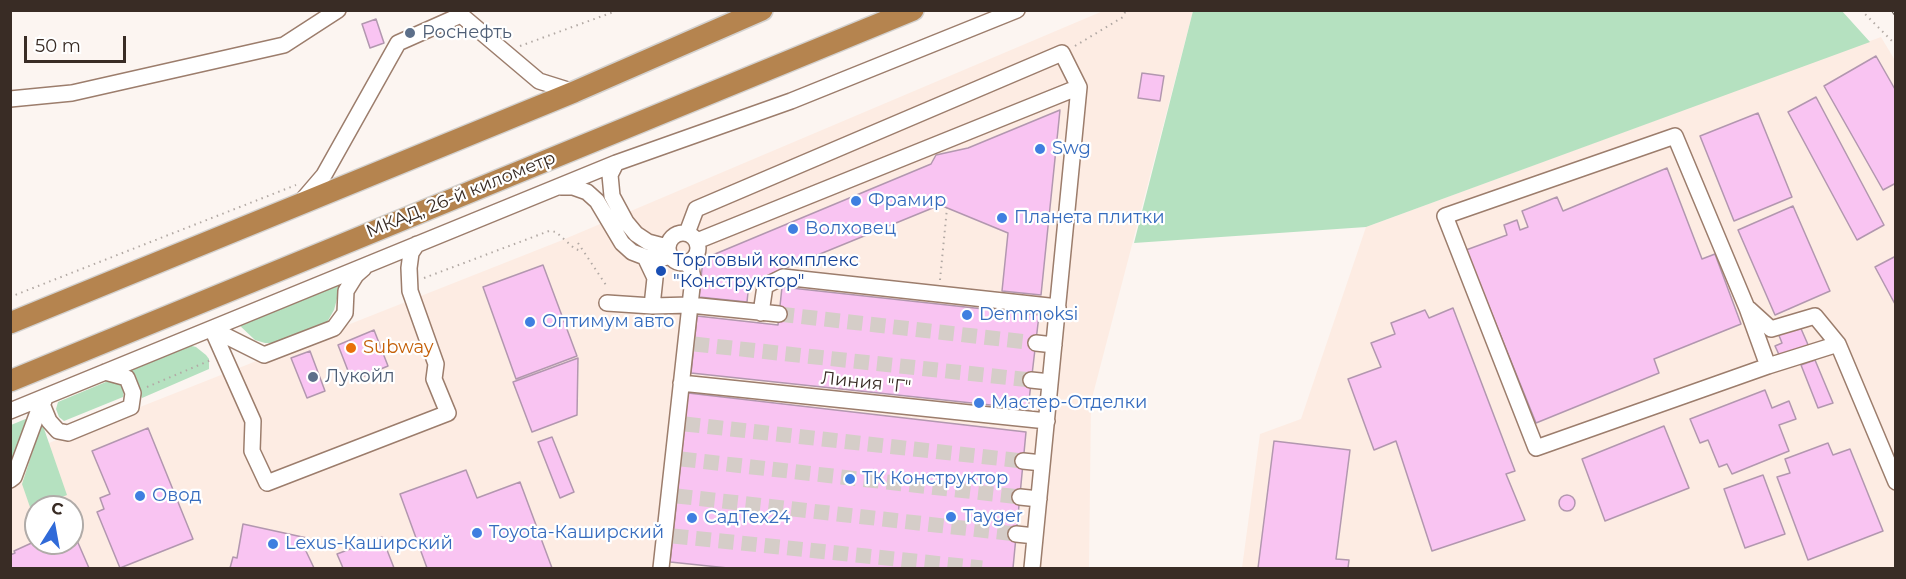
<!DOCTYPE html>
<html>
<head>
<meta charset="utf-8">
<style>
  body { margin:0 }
  #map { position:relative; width:1906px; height:579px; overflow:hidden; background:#fcf5f1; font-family:Montserrat,sans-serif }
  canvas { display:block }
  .frame { position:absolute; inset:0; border:12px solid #392c25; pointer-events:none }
  .north { position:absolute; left:24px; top:495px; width:60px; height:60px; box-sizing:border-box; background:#fff; border:2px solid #b0aba8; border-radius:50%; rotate:11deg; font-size:16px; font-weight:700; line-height:24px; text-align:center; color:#392c25 }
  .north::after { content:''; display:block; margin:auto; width:21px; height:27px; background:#306ad8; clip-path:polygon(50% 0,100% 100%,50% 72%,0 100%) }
  .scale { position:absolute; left:24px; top:36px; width:102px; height:27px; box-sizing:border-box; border:3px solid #392c25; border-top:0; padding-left:8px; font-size:18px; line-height:21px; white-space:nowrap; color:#392c25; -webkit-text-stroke:4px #fff; paint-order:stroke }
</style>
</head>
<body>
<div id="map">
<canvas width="1906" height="579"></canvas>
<div class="frame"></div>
<div class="north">С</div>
<div class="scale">50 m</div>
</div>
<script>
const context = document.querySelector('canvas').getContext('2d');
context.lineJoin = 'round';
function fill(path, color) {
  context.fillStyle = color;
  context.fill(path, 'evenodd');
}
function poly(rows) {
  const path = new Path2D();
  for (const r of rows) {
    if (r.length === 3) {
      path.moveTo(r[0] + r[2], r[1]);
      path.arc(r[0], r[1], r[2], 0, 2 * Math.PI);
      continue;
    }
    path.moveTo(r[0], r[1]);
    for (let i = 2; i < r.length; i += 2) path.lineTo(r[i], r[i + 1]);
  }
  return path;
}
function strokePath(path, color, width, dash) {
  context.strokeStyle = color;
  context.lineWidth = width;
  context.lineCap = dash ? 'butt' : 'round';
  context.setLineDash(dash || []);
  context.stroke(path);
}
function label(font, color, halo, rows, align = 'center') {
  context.font = font + ' Montserrat,sans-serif';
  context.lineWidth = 4.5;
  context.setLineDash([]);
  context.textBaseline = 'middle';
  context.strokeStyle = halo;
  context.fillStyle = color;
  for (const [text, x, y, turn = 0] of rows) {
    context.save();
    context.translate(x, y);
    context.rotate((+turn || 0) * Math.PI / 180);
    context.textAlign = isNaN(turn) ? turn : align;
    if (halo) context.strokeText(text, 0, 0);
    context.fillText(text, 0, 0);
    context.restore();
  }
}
const built = poly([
  [1103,11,1193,11,1091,402,1089,568,11,568,11,458,560,241],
  [36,507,72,507,72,543,36,543],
  [1881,37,1896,62,1895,568,1242,568,1260,434,1301,419,1366,227]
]);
const green = poly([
  [1842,11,1870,42,1366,227,1134,243,1193,11],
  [342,280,334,310,326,324,275,343,265,343,255,340,237,323],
  [188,345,196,347,206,355,209,359,209,369,142,398,130,369],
  [113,379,122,383,124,391,123,397,64,421,59,417,56,409,58,402],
  [28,418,11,470,11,425],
  [42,423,67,495,31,510,22,484]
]);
const building = poly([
  [376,19,384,43,370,48,362,24,376,19],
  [1876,56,1896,91,1896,183,1883,190,1824,86,1876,56],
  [1142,73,1164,76,1160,101,1138,98,1142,73],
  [1816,97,1884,225,1857,240,1788,112,1816,97],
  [1060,110,1041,295,1002,291,1008,233,940,205,749,283,747,302,699,297,703,259,931,164,936,155,968,148,1060,110],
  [1758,113,1792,197,1734,221,1700,136,1758,113],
  [1667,168,1702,259,1715,254,1741,324,1654,359,1659,373,1536,423,1466,250,1507,235,1504,225,1517,220,1520,230,1528,227,1522,211,1557,197,1563,211,1667,168],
  [1793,206,1830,291,1775,315,1738,230,1793,206],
  [1896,256,1896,306,1875,267,1896,256],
  [543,265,577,356,516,379,483,287,543,265],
  [782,287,1039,315,1028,409,691,373,697,316,778,325,782,287],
  [1453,308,1515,471,1506,474,1525,520,1432,551,1396,441,1374,450,1348,379,1381,367,1371,343,1395,334,1391,323,1425,310,1429,318,1453,308],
  [1799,324,1809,347,1781,359,1775,346,1782,343,1778,333,1799,324],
  [374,330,388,366,352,381,338,345,374,330],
  [310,351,325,391,307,398,291,358,310,351],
  [578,358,577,415,532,432,513,382,578,358],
  [1815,360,1833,403,1818,408,1801,365,1815,360],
  [1765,390,1772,408,1789,401,1796,419,1779,425,1789,451,1732,474,1727,464,1719,467,1708,440,1700,443,1690,419,1765,390],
  [688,393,1026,432,1013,568,728,568,670,562,688,393],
  [1664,426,1689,488,1605,521,1582,459,1664,426],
  [148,428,193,539,120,568,97,512,104,509,100,498,110,494,92,451,148,428],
  [552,437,574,492,560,498,538,442,552,437],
  [1274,441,1350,450,1336,559,1349,560,1348,568,1258,568,1274,441],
  [1828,443,1833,455,1850,449,1883,531,1808,560,1777,477,1790,473,1785,459,1828,443],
  [466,470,477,498,520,482,552,568,427,568,400,494,466,470],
  [1763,475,1785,534,1745,548,1724,489,1763,475],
  [1567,503,8],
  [243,524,307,538,305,549,314,568,230,568,233,557,237,558,243,524],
  [72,529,89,568,10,568,10,555,15,553,14,551,36,541,36,543,72,543,72,529],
  [382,537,394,568,343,568,337,554,382,537]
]);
const minorTunnel = poly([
  [779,314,1036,343],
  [694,344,1031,380],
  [685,424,1023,461],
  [681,459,1020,497],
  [677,496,1016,534],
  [673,536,982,568]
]);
const path = poly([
  [1861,10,1896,45],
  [520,46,619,10],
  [1075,46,1123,17,1126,10],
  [578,243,608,288],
  [424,278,549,231,556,232,575,249,582,251],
  [940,280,947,208],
  [10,297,296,185],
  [147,387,211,360]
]);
const minor = poly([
  [10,99,72,93,284,45,338,10],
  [616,163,610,175,612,196,626,222,636,234,648,242,667,247],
  [561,187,573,187,587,192,597,201,622,243,632,252,645,257,660,259,670,256],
  [300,203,324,175,398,43,461,15,539,81,574,92],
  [683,248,15],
  [687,233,696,209,1062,53,1079,87,1032,568],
  [697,241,1079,87],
  [645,257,655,278,652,306],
  [607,303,652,306,690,305,779,314],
  [1749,309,1771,329,1815,316,1838,344,1896,482],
  [761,313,765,286,783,277,1058,307],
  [212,329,253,421,252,451,267,483,448,413,434,379,436,364,410,291,409,268,411,253,417,244],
  [212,329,264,355,334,328,345,313,346,291,356,275,364,268],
  [1036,343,1054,345],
  [1768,366,1747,308,1675,136,1445,216,1536,448,1768,366,1838,344],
  [1031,380,1050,382],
  [681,383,1047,421],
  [42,404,49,421,58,431,68,433,131,407,133,393,127,378,105,372],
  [10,411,616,163,791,101,1017,10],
  [1023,461,1042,463],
  [10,480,14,477,38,412,44,401],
  [1020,497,1039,499],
  [1016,534,1035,536],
  [661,568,693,278,691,269,687,263]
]);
const highway = poly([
  [10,323,574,92,762,10],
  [10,381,913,10]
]);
const rail = poly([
  [1894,10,1896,13]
]);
const markers = [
  [410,33,6,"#5c6f8a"],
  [1040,149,6,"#3f7fe0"],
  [856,201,6,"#3f7fe0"],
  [1002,218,6,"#3f7fe0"],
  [793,229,6,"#3f7fe0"],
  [661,271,6,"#1a4fb4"],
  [967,315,6,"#3f7fe0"],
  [530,322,6,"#3f7fe0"],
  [351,348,6,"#e8710a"],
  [313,377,6,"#5c6f8a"],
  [979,403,6,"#3f7fe0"],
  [850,479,6,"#3f7fe0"],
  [140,496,6,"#3f7fe0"],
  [951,517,6,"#3f7fe0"],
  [692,518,6,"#3f7fe0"],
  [477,533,6,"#3f7fe0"],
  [273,544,6,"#3f7fe0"]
];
const serviceNames = [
  ["Роснефть",422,33],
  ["Лукойл",325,377]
];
const shopNames = [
  ["Swg",1052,149],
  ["Фрамир",868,201],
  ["Планета плитки",1014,218],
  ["Волховец",805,229],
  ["Demmoksi",979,315],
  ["Оптимум авто",542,322],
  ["Мастер-Отделки",991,403],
  ["ТК Конструктор",862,479],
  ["Овод",152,496],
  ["Tayger",963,517],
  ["СадТех24",704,518],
  ["Toyota-Каширский",489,533],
  ["Lexus-Каширский",285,544]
];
const streetNames = [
  ["МКАД, 26-й километр",461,195,-22],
  ["Линия \"Г\"",866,383,6]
];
const transitNames = [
  ["Торговый комплекс",673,261],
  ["\"Конструктор\"",673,282]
];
const foodNames = [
  ["Subway",363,348]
];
fill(built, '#fdece3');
fill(green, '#b5e1c0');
fill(building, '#f9c4f2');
strokePath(building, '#b297af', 1.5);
strokePath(minorTunnel, '#d5cdc8', 15, [15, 8]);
strokePath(minor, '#9c7d6c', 18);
strokePath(highway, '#d3d1cf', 24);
strokePath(path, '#b2a9a4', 2, [1.5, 4.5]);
strokePath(minor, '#fff', 15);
strokePath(highway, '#b5844f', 21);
strokePath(rail, '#6c615a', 6);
strokePath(rail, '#fff', 4, [11]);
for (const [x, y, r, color] of markers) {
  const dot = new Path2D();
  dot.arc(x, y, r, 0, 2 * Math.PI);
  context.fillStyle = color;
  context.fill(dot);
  strokePath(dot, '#fff', 2);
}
label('18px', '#4e5e75', '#fff', serviceNames, 'left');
label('18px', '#366cbe', '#fff', shopNames, 'left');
label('18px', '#392c25', '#fff', streetNames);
label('18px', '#164399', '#fff', transitNames, 'left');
label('18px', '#c56008', '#fff', foodNames, 'left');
</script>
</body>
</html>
